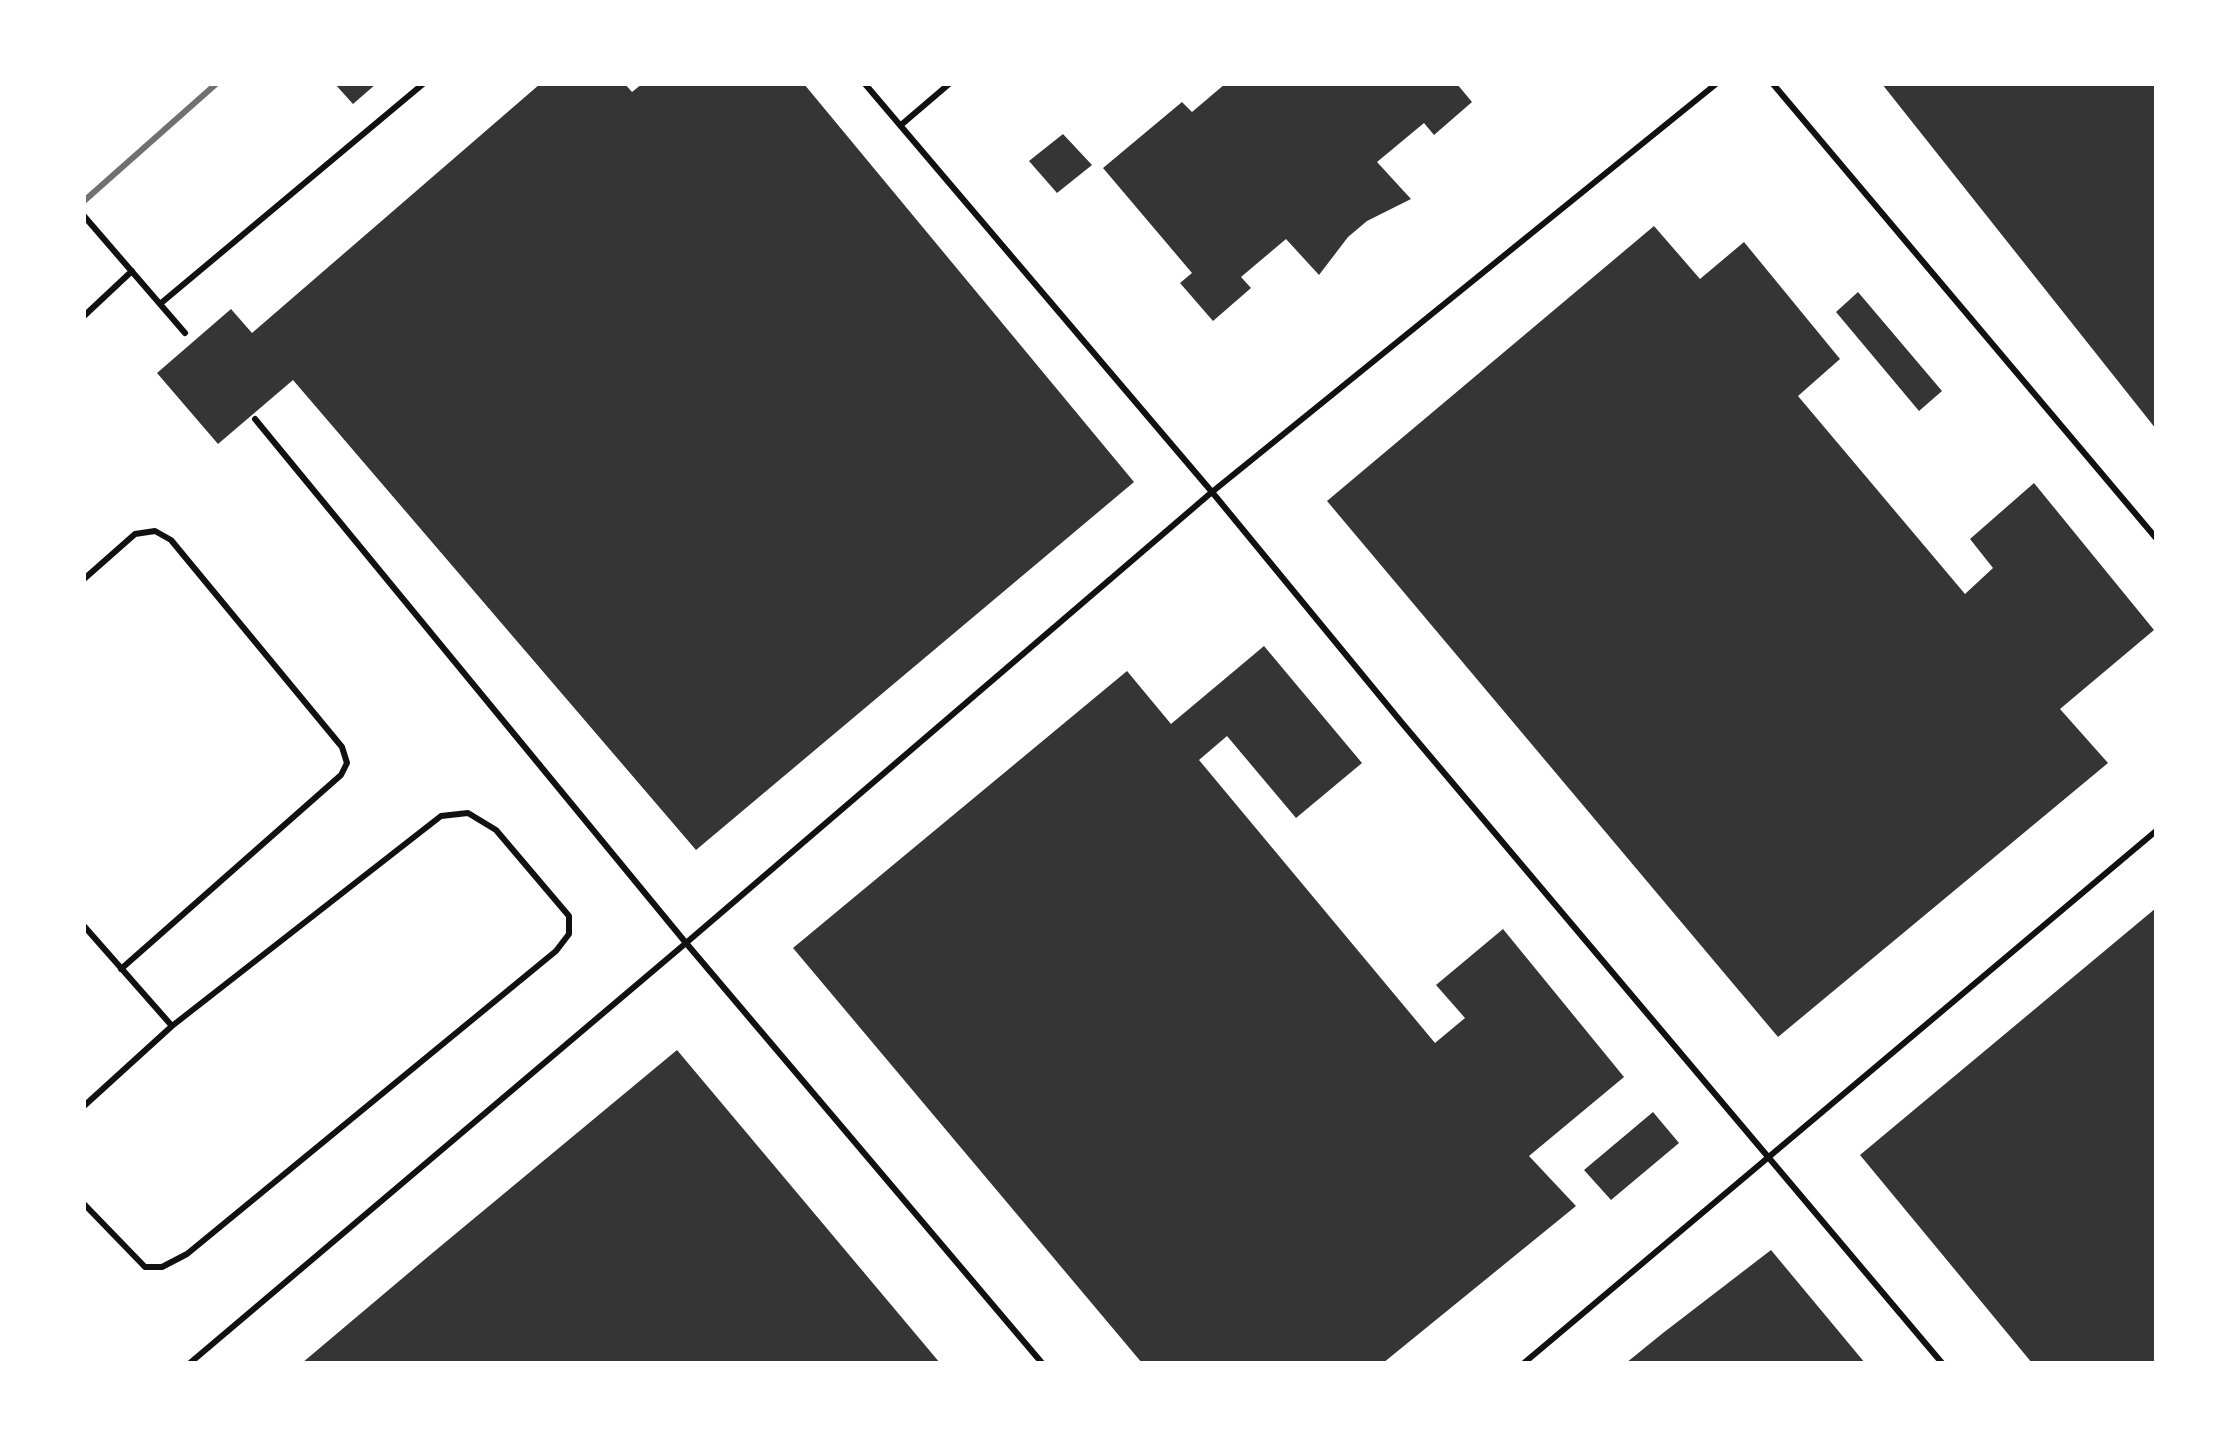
<!DOCTYPE html>
<html>
<head>
<meta charset="utf-8">
<style>
  body { margin:0 }
  #map { position:relative; width:2240px; height:1447px; overflow:hidden; background:#fff; font-family:Montserrat,sans-serif }
  canvas { display:block }
  .frame { position:absolute; inset:0; border:86px solid #fff; pointer-events:none }
</style>
</head>
<body>
<div id="map">
<canvas width="2240" height="1447"></canvas>
<div class="frame"></div>
</div>
<script>
const context = document.querySelector('canvas').getContext('2d');
context.lineJoin = 'round';
function fill(path, color) {
  context.fillStyle = color;
  context.fill(path, 'evenodd');
}
function poly(rows) {
  const path = new Path2D();
  for (const r of rows) {
    path.moveTo(r[0], r[1]);
    for (let i = 2; i < r.length; i += 2) path.lineTo(r[i], r[i + 1]);
  }
  return path;
}
function strokePath(path, color, width, dash) {
  context.strokeStyle = color;
  context.lineWidth = width;
  context.lineCap = dash ? 'butt' : 'round';
  context.setLineDash(dash || []);
  context.stroke(path);
}
const building = poly([
  [335,84,376,84,353,104],
  [540,84,625,84,632,92,642,84,804,84,1134,482,696,850,293,380,218,444,157,373,231,309,252,333],
  [1225,84,1457,84,1472,102,1434,135,1424,123,1377,162,1411,199,1367,221,1348,237,1319,275,1286,239,1241,277,1251,288,1213,321,1180,283,1192,273,1103,168,1182,102,1192,112],
  [1882,84,2156,84,2156,429],
  [1063,134,1092,165,1057,193,1029,161],
  [1654,226,1700,279,1744,242,1840,359,1798,396,1965,594,1993,568,1970,539,2034,483,2154,630,2060,709,2108,763,1778,1037,1327,501],
  [1858,292,1942,391,1919,411,1836,312],
  [1264,646,1362,763,1296,818,1227,736,1199,760,1435,1043,1465,1018,1436,985,1503,929,1624,1077,1529,1156,1576,1206,1383,1363,1142,1363,793,948,1127,671,1171,724],
  [2156,908,2156,1363,2032,1363,1860,1155],
  [677,1050,940,1363,302,1363,430,1255],
  [1653,1112,1679,1143,1611,1200,1584,1170],
  [1771,1250,1865,1363,1626,1363,1663,1333]
]);
const service = poly([
  [865,84,1212,492,1402,723,1942,1363],
  [1773,84,2156,538],
  [901,125,949,84],
  [84,216,185,333],
  [160,304,423,84],
  [84,316,132,271],
  [255,419,686,943,1042,1363],
  [84,579,135,534,155,531,171,540,342,747,347,763,341,775,121,969],
  [84,926,172,1026],
  [84,1106,172,1026,441,816,468,813,496,830,569,916,569,934,556,951,187,1254,162,1267,145,1267,84,1204],
  [190,1363,686,943,1212,492,1716,84],
  [1524,1363,2156,831]
]);
const rail = poly([
  [84,201,216,84]
]);
fill(building, '#353535');
strokePath(service, '#111', 6);
strokePath(rail, '#707070', 6);
</script>
</body>
</html>
